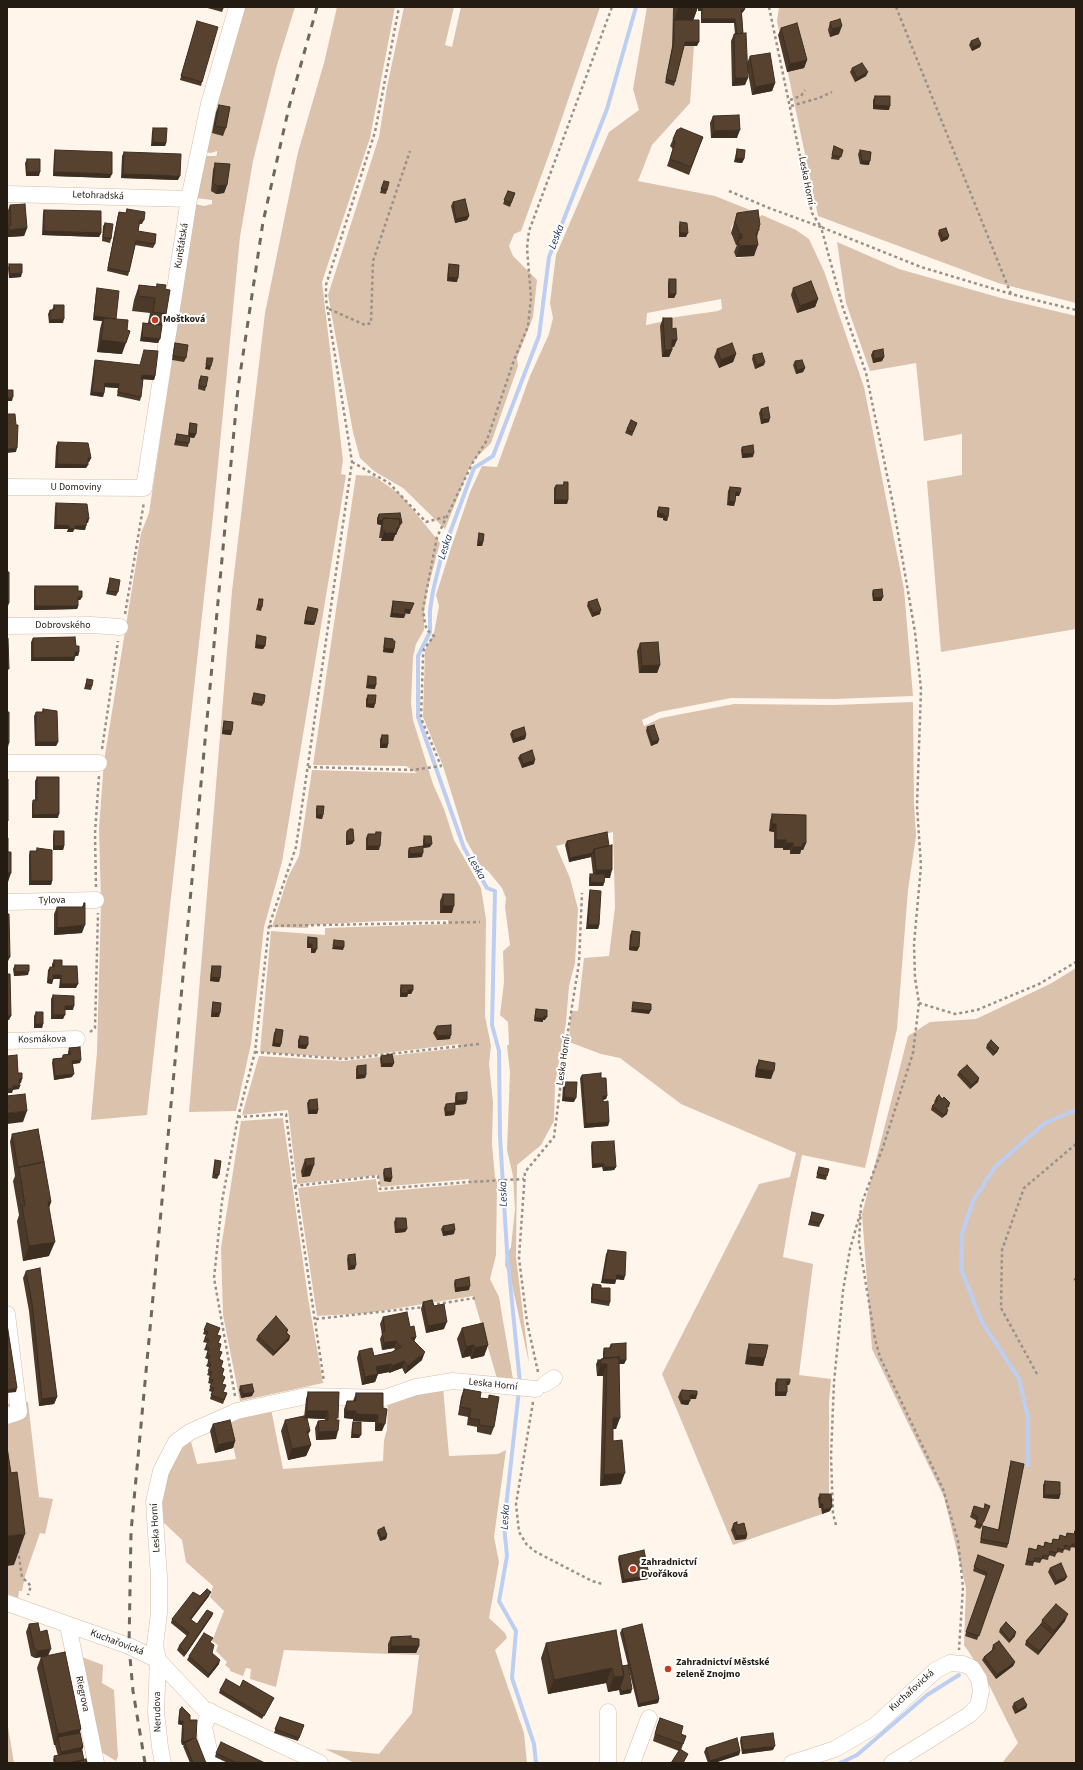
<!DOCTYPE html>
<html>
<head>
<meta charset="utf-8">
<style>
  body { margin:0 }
  #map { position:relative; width:1083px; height:1770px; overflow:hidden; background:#fff5eb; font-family:"Source Sans 3",sans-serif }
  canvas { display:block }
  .frame { position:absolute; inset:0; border:8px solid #241b13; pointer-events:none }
</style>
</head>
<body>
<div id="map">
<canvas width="1083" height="1770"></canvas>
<div class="frame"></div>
</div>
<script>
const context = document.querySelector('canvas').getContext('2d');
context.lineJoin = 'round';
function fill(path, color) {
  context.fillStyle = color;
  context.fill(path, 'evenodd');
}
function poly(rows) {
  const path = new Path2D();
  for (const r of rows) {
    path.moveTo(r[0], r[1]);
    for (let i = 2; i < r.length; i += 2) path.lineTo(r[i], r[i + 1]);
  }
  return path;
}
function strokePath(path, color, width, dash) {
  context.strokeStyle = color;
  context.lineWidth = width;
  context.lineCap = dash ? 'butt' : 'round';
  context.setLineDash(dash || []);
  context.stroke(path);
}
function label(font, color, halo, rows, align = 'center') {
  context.font = font + ' "Source Sans 3",sans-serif';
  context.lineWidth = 4;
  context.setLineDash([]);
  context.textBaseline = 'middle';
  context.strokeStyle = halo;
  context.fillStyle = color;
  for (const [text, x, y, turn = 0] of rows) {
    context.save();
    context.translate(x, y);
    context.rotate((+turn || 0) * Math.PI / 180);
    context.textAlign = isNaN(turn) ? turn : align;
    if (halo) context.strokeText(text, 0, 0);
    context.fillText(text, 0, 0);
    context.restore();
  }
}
const green = poly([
  [243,7,295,7,277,65,253,161,240,237,213,516,147,1115,91,1120,97,1052,101,903,99,828,104,761,141,533,149,513,172,360,184,361,174,347,195,204,204,206,212,204,212,200,196,198,204,156,216,156,217,154,217,151,211,153,205,152,216,103],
  [337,7,395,7,370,138,322,282,343,460,341,474,346,475,282,862,264,927,251,1044,236,1111,189,1112,232,591,265,313,298,152,324,63],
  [404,7,454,7,445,45,452,47,461,7,600,7,554,141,521,231,514,234,509,246,513,256,537,280,533,317,517,358,518,366,491,443,476,458,469,469,445,529,403,488,374,471,360,458,353,432,328,295,379,137,387,87],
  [647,7,673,7,672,46,665,83,674,86,683,46,694,46,690,103,652,145,638,181,715,196,755,212,733,224,731,228,732,237,738,245,734,252,737,258,753,256,754,221,762,215,796,230,809,239,824,271,864,387,904,589,913,696,834,699,731,698,659,712,642,720,644,726,661,718,734,704,834,705,913,702,914,803,916,836,908,890,897,1029,865,1168,802,1155,791,1209,783,1257,813,1264,799,1375,831,1379,829,1401,829,1497,821,1508,822,1514,733,1545,662,1374,759,1184,790,1177,796,1153,681,1104,620,1058,601,1054,569,1042,571,1011,578,1011,584,958,609,956,615,907,613,832,556,846,570,878,578,909,575,963,569,986,566,1023,555,1084,554,1121,541,1145,517,1165,516,1257,529,1363,510,1275,505,1265,506,1255,511,1247,515,1209,513,1176,507,1150,510,1072,507,1046,509,1044,508,1022,500,1015,504,982,503,951,510,945,505,907,506,898,502,888,488,871,480,865,466,840,443,766,423,717,425,650,434,633,439,606,436,595,451,548,470,492,482,466,497,467,530,376,549,334,553,318,550,303,556,255,609,132,639,110,633,89],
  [721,299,722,309,718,311,669,318,670,320,646,325,647,313],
  [779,7,1076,7,1076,303,998,283,818,216,777,21],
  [837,242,899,269,1001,298,1076,316,1076,629,941,652,927,481,962,475,962,434,924,441,916,363,870,371,846,303],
  [356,475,374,476,401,495,440,543,427,591,424,612,424,630,416,644,413,657,411,703,413,720,433,784,444,809,454,840,481,888,486,919,485,1016,491,1046,489,1064,493,1102,492,1144,495,1177,497,1182,496,1255,490,1279,499,1297,514,1385,498,1382,473,1296,368,1313,317,1316,298,1188,376,1179,378,1192,469,1184,469,1179,380,1187,379,1175,297,1184,288,1110,242,1115,259,1056,344,1061,459,1048,459,1044,344,1058,260,1052,271,931,325,935,325,928,448,924,448,920,382,921,309,925,308,928,272,927,288,877,299,856,312,770,417,773,406,766,313,765],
  [1076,968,1076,1763,1002,1763,1018,1743,983,1673,964,1645,966,1588,944,1497,872,1349,862,1214,908,1036,930,1022,976,1019,1050,984],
  [283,1118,308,1298,323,1383,240,1401,223,1315,221,1248,241,1121],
  [443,1387,449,1456,498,1454,506,1450,494,1537,499,1562,489,1618,505,1633,507,1638,495,1650,524,1733,527,1763,355,1763,325,1749,379,1754,412,1713,419,1655,284,1650,276,1687,250,1679,251,1669,246,1668,243,1676,230,1671,230,1669,225,1665,227,1662,216,1651,218,1645,212,1641,224,1611,210,1597,213,1586,186,1562,182,1540,161,1520,161,1470,189,1434,197,1464,236,1459,228,1422,271,1409,283,1469,383,1461,384,1440,387,1430,388,1400],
  [28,1402,39,1497,53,1499,45,1534,40,1533,25,1576,22,1591,19,1591,18,1598,7,1594,7,1404],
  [79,1656,103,1665,102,1683,114,1690,118,1756,116,1761,98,1750],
  [7,1721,14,1763,7,1763]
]);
const stream = poly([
  [520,1383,507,1251,500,1136,499,1051,492,1025,495,891,487,888,464,848,418,717,418,656,430,632,430,610,433,591,442,554,474,468,493,456,539,336,549,257,607,109,636,7],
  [519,1390,504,1525,507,1556,499,1601,516,1631,512,1678,534,1744,536,1763],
  [1028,1465,1028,1418,1019,1379,982,1322,961,1269,962,1234,973,1201,995,1167,1045,1123,1076,1110],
  [840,1763,857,1755,927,1695,959,1675]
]);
const path = poly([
  [769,7,812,213,821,227,921,267,1011,294,1076,310],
  [896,7,1011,294],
  [790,100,801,96,805,90],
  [791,106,819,98,832,92],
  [729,191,769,208,821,227,843,308,866,373,893,504,915,632,921,689,917,806,921,866,914,944,915,978,919,1003,913,1053,883,1147,861,1205,859,1242,875,1339,880,1357,943,1489,958,1541,963,1587,959,1650],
  [329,309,365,325,371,323,373,261,410,151],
  [352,462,389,483,426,522,445,517],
  [125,614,144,502],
  [102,749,118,641],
  [308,767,412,770,441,766,421,718,423,657,424,649,434,636,427,630,425,624,423,609,437,537,473,462,487,440,514,360,528,326,531,298,527,248,529,231,612,7],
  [96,887,95,833,99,776],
  [269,926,480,922],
  [919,1003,955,1014,977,1010,1039,984,1076,962],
  [90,1032,95,1028,98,913],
  [255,1052,344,1059,479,1044],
  [238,1117,286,1114,295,1186,378,1176,380,1189,469,1182,524,1179],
  [295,1186,324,1382],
  [431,1305,475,1298],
  [316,1319,424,1307],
  [538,1372,527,1322,519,1258,525,1172,554,1137,565,1050,579,963,582,893],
  [1037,1374,1001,1308,1002,1250,1024,1188,1076,1144],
  [235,1396,214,1278,222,1201,238,1117,255,1052,269,926,296,847,352,462,326,299,326,285,375,132,399,7],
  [533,1402,516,1504,519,1532,527,1545,536,1552,592,1581,602,1584],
  [836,1525,833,1514,831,1456,834,1382,843,1291,850,1249,860,1214],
  [18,1550,22,1577,31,1586,28,1595]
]);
const minor = poly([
  [7,194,189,199],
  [7,487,144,488,189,199,209,104,237,7],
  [7,626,92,625,120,627],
  [7,763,99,763],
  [7,902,96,900],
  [7,1041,77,1039],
  [7,1314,19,1412,7,1416],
  [545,1384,554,1378],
  [7,1603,129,1646,158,1660,204,1709,320,1763],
  [68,1625,96,1763],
  [210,1711,204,1727,211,1760,214,1763],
  [163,1763,160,1747,156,1712,158,1660,155,1645,159,1613,159,1577,154,1502,161,1471,176,1442,190,1432,237,1411,306,1396,384,1398,416,1387,453,1381,536,1389],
  [608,1763,608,1712],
  [632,1763,649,1718],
  [792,1763,835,1749,876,1725,936,1670,950,1663,963,1664,972,1668,979,1679,981,1691,978,1706,969,1715,892,1763]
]);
const rail = poly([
  [145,1763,133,1691,129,1646,131,1532,238,388,263,222,289,107,317,7]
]);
const wall = poly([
  [204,7,224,7,222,12],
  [673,7,698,7,693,20,697,46,684,46,674,86,665,83,672,46],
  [698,7,744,7,745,9,743,12,742,13,743,33,747,63,750,56,775,83,772,91,752,95,747,67,745,85,732,86,731,41,734,34,735,34,734,23,701,23,701,11,698,11],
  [830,22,839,34,830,37,828,30],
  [196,25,202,82,201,86,180,80],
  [781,28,807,60,804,68,787,72,778,35],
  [971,41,981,44,980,47,972,51,969,45],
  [852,68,866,76,855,82,850,72],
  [875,96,889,110,873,109,873,100],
  [219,105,226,128,223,136,212,133,216,112],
  [713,116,737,138,711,138,710,123],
  [153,128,166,143,165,146,151,146,152,132],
  [677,130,703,137,689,175,667,166,673,149,670,146],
  [834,146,843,150,839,160,831,159],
  [737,149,744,159,742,163,734,162,736,153],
  [55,150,110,178,53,176,54,154],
  [860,150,869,165,860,164,858,154],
  [124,152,178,180,121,178,122,156],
  [27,159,39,176,26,176,25,163],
  [215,163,227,185,224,193,216,194,211,191,213,170],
  [384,181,387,190,386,194,380,193],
  [508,191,515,193,510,207,503,204],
  [453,202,469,216,467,220,455,223,451,206],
  [10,205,27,228,24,236,7,237,8,228,7,213],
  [127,209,144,220,142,224,139,224,138,231,155,244,153,248,135,245,129,272,128,276,107,271,118,215,119,212,126,213],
  [44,210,101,233,99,237,42,235,43,213],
  [737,213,759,229,757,237,754,256,736,257,734,252,737,245,736,245,731,233],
  [680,222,686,237,679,237,679,226],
  [105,223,111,239,110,243,102,241,103,226],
  [939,230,948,239,941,242,938,234],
  [9,264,21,277,9,278,8,268],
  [449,264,457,282,447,281,448,268],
  [669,279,676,294,674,298,668,298,668,283],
  [157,284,165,289,166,314,162,325,158,343,140,341,142,327,143,323,148,323,150,313,132,311,134,300,139,285,156,287],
  [97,288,116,319,122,354,97,352,100,329,102,321,93,320,96,292],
  [793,288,818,299,815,307,797,313,791,295],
  [54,305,63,323,49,323,48,314,50,310,52,310],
  [663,318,672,329,674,347,672,347,672,350,669,357,662,357,660,326],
  [175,343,186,358,184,362,172,360,174,347],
  [717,349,736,354,733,362,719,368,714,357],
  [873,351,884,357,882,361,873,363,871,355],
  [753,355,764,365,755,369,752,359],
  [95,360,155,376,154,380,141,379,141,397,140,401,117,396,118,388,105,387,103,397,90,395,94,364],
  [795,361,805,368,803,372,796,374,793,365],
  [201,376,206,387,205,391,198,389,199,380],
  [761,409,769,422,761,424,759,413],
  [631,420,637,423,632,436,625,433],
  [190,423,196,434,194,438,190,437,188,447,174,445,177,434,188,436,189,427],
  [58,442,91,458,89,462,88,462,86,468,55,468,56,446],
  [742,447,753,457,742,458,741,450],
  [564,482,568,500,567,504,554,504,554,488,556,485,563,485],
  [730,487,740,493,739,496,735,496,735,502,734,506,727,505,728,491],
  [56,503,88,523,86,522,85,530,74,529,73,532,67,532,68,529,54,529,55,507],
  [659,507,669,508,667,521,663,520,663,518,657,517,657,511],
  [379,514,402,523,400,526,399,526,396,535,395,535,393,541,381,541,382,538,379,538,381,525,377,524,377,518],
  [479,533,483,542,482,546,477,546,478,537],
  [110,578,118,592,116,596,106,594],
  [35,586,78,591,82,597,80,600,78,600,78,606,77,609,34,610,34,590],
  [873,590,883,597,881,601,873,601,872,594],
  [259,599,262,607,261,611,256,610,258,603],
  [393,601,410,614,405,613,404,618,390,617,392,605],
  [588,602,600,614,592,617,587,606],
  [308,607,315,622,314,625,304,624,306,611],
  [257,635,265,646,263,649,255,648,256,639],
  [33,638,76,646,79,652,78,656,75,656,74,661,31,661,31,642],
  [385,638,393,641,394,649,393,653,383,652,384,642],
  [640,643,660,665,657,673,639,673,637,651],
  [368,676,375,689,366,688,367,680],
  [87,679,92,686,91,690,84,689],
  [254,693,264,703,262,706,251,704],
  [368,695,374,708,366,707,366,699],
  [43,709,58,742,56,746,35,746,34,716,36,712,42,712],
  [224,721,232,731,231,735,222,734,223,725],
  [647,727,658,743,651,746,646,731],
  [512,731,526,735,525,739,513,743,510,734],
  [382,735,388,744,387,748,380,748,380,739],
  [520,755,534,764,522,768,518,758],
  [37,777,58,818,32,818,32,804,33,800,35,800,35,781],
  [317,806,323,815,322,819,316,818,316,809],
  [772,814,806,843,803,850,801,850,800,854,790,854,790,850,783,850,783,848,774,848,774,832,769,831,770,821],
  [54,831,64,846,63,850,53,850,53,835],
  [347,831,354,841,352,844,346,845,346,834],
  [376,832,379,850,366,850,366,838,368,834,375,834],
  [607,832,610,878,605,878,603,886,589,886,589,878,590,874,593,874,591,857,569,862,565,845,567,841],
  [424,836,430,847,423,848,423,840],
  [37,848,52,881,51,885,29,885,29,855,30,851,36,851],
  [409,848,422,857,408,858,408,851],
  [590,890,599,925,598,929,586,929,589,894],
  [443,894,452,913,440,913,440,901],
  [84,903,82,933,54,935,54,914,57,907,82,907],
  [632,931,639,947,637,951,629,950,630,935],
  [308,937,317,938,315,953,311,953,311,948,307,948,307,941],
  [54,960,62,966,76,988,59,988,60,979,53,979,52,984,47,983,48,970,50,967,52,967,52,964],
  [15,965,28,975,14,976,13,969],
  [212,966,220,978,219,982,210,981,211,970],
  [401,985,413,990,411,994,408,994,407,997,400,997,400,989],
  [53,995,73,1010,65,1010,63,1019,51,1019,51,999],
  [213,1002,219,1017,211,1017,212,1006],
  [536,1009,545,1020,543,1020,543,1022,534,1021,535,1013],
  [36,1012,43,1024,42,1028,34,1028,34,1016],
  [276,1029,281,1044,280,1047,272,1046,274,1033],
  [435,1030,450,1039,437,1040,433,1033],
  [300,1036,306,1049,298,1048,298,1040],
  [987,1045,999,1048,997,1052,993,1056,986,1048],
  [69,1048,80,1063,73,1064,72,1077,54,1080,52,1063,53,1059,62,1058,63,1055,68,1054,68,1052],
  [381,1056,394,1063,392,1067,381,1067,380,1059],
  [759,1060,771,1079,755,1077,756,1067],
  [357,1066,366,1075,365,1078,356,1079,356,1069],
  [959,1072,979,1078,978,1082,970,1089,957,1075],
  [582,1075,601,1078,607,1096,606,1099,603,1100,609,1122,608,1126,584,1128,580,1078],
  [565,1082,574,1102,562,1101,563,1085],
  [456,1093,467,1100,466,1104,455,1105,455,1097],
  [936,1098,942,1099,950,1103,949,1107,947,1108,947,1114,942,1118,931,1110,932,1106,935,1103,934,1102],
  [309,1100,318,1110,317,1114,308,1114,307,1103],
  [446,1104,455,1111,454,1115,445,1116,444,1108],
  [12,1134,51,1202,49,1207,49,1256,23,1261,17,1221,19,1215,13,1181,15,1176,10,1142],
  [592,1142,616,1167,614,1170,603,1171,602,1167,592,1168,591,1146],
  [305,1159,310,1176,302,1177,301,1171],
  [215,1160,219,1175,217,1179,212,1178,214,1164],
  [819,1167,827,1176,826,1180,816,1178],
  [384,1169,391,1182,384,1181,383,1173],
  [812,1212,824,1215,819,1227,808,1225],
  [396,1218,407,1229,405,1232,395,1233,394,1222],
  [443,1226,454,1234,443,1236,441,1229],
  [608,1250,624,1280,616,1279,615,1284,601,1283,606,1254],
  [348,1255,355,1269,348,1270,347,1259],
  [26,1271,57,1397,54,1404,39,1406,29,1311,23,1278],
  [1076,1275,1076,1281,1074,1280],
  [455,1280,469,1290,455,1292,454,1284],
  [593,1284,610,1302,609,1306,591,1303,591,1288],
  [423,1302,434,1306,444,1329,426,1333,421,1309],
  [383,1317,410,1327,416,1337,414,1341,422,1360,405,1374,402,1368,389,1373,389,1372,378,1374,375,1382,362,1385,357,1358,359,1351,374,1356,392,1352,395,1350,394,1348,382,1350,380,1339,382,1334,380,1324],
  [207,1323,217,1335,223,1392,227,1393,223,1404,210,1399,212,1392,209,1391,211,1384,208,1383,210,1376,207,1375,210,1368,206,1366,209,1360,205,1358,208,1351,204,1350,207,1343,203,1342,206,1335,203,1334],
  [462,1328,488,1345,484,1356,471,1359,470,1356,462,1358,457,1339],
  [288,1330,287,1333,290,1336,289,1340,273,1356,256,1340,258,1336],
  [611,1344,626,1360,624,1364,619,1364,616,1429,613,1429,613,1441,621,1484,600,1486,603,1376,597,1376,596,1364,598,1360,600,1360,601,1359,603,1358,603,1352,604,1348,609,1348],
  [749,1344,765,1358,763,1366,745,1364,747,1351],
  [777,1379,790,1382,789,1385,787,1385,786,1396,775,1396,775,1383],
  [240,1386,252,1396,241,1398,239,1390],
  [464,1389,480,1398,488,1399,489,1395,494,1427,491,1435,477,1432,477,1427,467,1425,468,1417,458,1415,461,1397],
  [308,1392,337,1420,336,1439,316,1440,315,1428,318,1421,325,1420,325,1419,304,1418,310,1431,308,1435,311,1445,306,1456,288,1460,281,1431,285,1420,304,1418,306,1399],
  [356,1393,383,1393,382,1431,375,1431,375,1422,353,1421,353,1419,344,1418,344,1409,347,1401,353,1401],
  [680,1393,696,1399,690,1399,688,1405,681,1404,678,1397],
  [353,1422,359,1438,351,1438,352,1425],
  [213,1424,235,1441,233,1448,215,1453,210,1431],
  [1011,1461,1008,1544,1007,1548,980,1543,982,1530,983,1526,998,1530,1010,1465],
  [1045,1481,1060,1495,1059,1499,1043,1498,1043,1485],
  [820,1494,830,1511,822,1514,821,1508,819,1508,818,1498],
  [974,1506,983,1525,980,1529,974,1527,977,1521,970,1517],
  [734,1523,747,1535,746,1539,735,1540,731,1530],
  [378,1530,387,1535,386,1539,380,1541,377,1533],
  [1075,1531,1076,1531,1076,1548,1071,1547,1070,1551,1064,1549,1063,1553,1057,1552,1055,1557,1049,1555,1048,1560,1042,1559,1040,1563,1034,1562,1033,1566,1025,1565,1029,1548,1036,1550,1038,1545,1043,1547,1045,1542,1051,1544,1053,1539,1058,1540,1060,1535,1066,1537,1067,1533,1074,1534],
  [978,1555,1004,1565,977,1640,965,1636,986,1576,973,1571],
  [619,1556,649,1575,648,1579,622,1583,618,1559],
  [1050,1568,1065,1580,1055,1585,1048,1572],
  [200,1596,209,1596,191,1620,197,1624,213,1613,212,1616,184,1657,177,1650,179,1646,187,1636,171,1623,172,1619],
  [1042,1620,1065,1621,1038,1655,1025,1645,1026,1641,1041,1624],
  [29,1624,40,1632,48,1655,80,1733,83,1747,82,1751,84,1760,87,1763,54,1763,53,1760,54,1756,58,1756,55,1745,54,1745,37,1668,41,1657,35,1658,31,1656,26,1632],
  [622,1629,659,1699,658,1703,638,1707,628,1666,631,1693,620,1695,619,1690,608,1692,606,1683,548,1694,541,1658,546,1643,622,1666,628,1665,620,1633],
  [1000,1629,1015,1636,1009,1643,999,1632],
  [391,1637,411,1638,419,1646,416,1653,388,1653,388,1644],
  [211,1643,212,1653,219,1664,208,1678,187,1660,189,1656],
  [993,1645,1015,1662,1013,1666,996,1679,982,1660,984,1657,992,1650,992,1649],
  [240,1687,274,1698,272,1701,262,1719,219,1693,220,1690],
  [1014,1703,1027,1705,1026,1708,1015,1714,1012,1707],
  [180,1709,190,1720,196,1738,206,1763,190,1763,183,1746,184,1745,182,1745,181,1742,182,1725,178,1724,179,1713],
  [280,1717,304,1725,298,1741,274,1733],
  [660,1718,681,1734,686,1736,681,1750,687,1758,679,1751,653,1741,657,1725],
  [741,1737,773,1750,742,1754,740,1741],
  [706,1748,740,1751,739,1755,714,1763,708,1763,704,1752],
  [216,1753,265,1763,228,1763,215,1757]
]);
const shadedWall = poly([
  [679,7,698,7,692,24,674,20],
  [702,7,701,11,698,11,700,8],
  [745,9,743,12,740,13,741,10],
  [702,19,735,19,734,23,701,23],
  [842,26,839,34,830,37,832,29],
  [685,42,699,42,697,46,683,46],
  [981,44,980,47,972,51,973,47],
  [807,60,804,68,787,72,790,64],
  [868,72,866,76,855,82,857,78],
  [735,78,748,78,745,85,732,86],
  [775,83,772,91,752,95,755,87],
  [874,105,890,106,889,110,873,109],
  [740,130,737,138,711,138,714,131],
  [153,142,166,143,165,146,151,146],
  [736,158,744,159,742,163,734,162],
  [862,161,870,161,869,165,860,164],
  [27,172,40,172,39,176,26,176],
  [54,172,112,174,110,178,53,176],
  [123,174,180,176,178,180,121,178],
  [227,185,224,193,216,194,218,186],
  [469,216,467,220,455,223,456,219],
  [760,225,755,241,752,244,759,226],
  [27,228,24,236,7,237,7,234,8,234,9,230],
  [44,231,101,233,99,237,42,235],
  [680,233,688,233,686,237,679,237],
  [740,234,742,234,738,242,738,241,737,245,736,245],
  [949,236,948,239,941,242,943,238],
  [758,245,754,256,736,257,740,246],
  [22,273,21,277,9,278,10,274],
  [448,277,458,278,457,282,447,281],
  [669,294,676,294,674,298,668,298],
  [818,299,815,307,797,313,800,306],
  [94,316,104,318,102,321,93,320],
  [64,319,63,323,49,323,50,320],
  [142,337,160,339,158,343,140,341],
  [101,340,126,343,122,354,97,352],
  [672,340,677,340,674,347,669,347],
  [665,350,672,350,669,357,662,357],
  [736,354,733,362,719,368,721,360],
  [884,357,882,361,873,363,874,359],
  [765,362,764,365,755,369,757,365],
  [206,365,211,366,210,370,205,369],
  [805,368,803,372,796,374,797,370],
  [142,375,155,376,154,380,140,379],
  [105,383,119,384,118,388,104,387],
  [92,392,104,393,103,397,90,395],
  [13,397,12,401,7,401,7,398],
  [770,418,769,422,761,424,763,420],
  [189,433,196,434,194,438,188,437],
  [17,448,16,452,7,453,7,449],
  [754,453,753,457,742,458,743,454],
  [88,458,91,458,89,462,86,462],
  [57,464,88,465,86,468,55,468],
  [736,492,740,493,739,496,734,496],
  [555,500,568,500,567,504,554,504],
  [729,501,735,502,734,506,727,505],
  [658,513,664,514,663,518,657,517],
  [664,516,668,517,667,521,663,520],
  [87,519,89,519,88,523,85,522],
  [378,520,382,521,381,525,377,524],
  [56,525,69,526,68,529,54,529],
  [75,526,86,526,85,530,74,529,73,532,67,532,69,528],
  [397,528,399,528,396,535,395,535,393,541,381,541,384,533],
  [478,542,483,542,482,546,477,546],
  [78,597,82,597,80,600,77,600],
  [883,597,881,601,873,601,874,598],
  [7,603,9,603,7,609],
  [35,606,78,606,77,609,34,610],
  [412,607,410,614,404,613,405,609],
  [601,610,600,614,592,617,593,613],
  [392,613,405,615,404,618,390,617],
  [305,621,315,622,314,625,304,624],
  [256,644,265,646,263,649,255,648],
  [384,648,394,649,393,653,383,652],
  [75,652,79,652,78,656,74,656],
  [75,657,74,661,31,661,33,658],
  [660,665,657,673,639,673,642,666],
  [368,685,376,685,375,689,366,688],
  [367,704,375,704,374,708,366,707],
  [223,730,232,731,231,735,222,734],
  [526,735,525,739,513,743,514,739],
  [659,740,658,743,651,746,652,742],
  [36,742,58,742,56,746,35,746],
  [7,743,9,743,8,747,7,747],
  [381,744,388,744,387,748,380,748],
  [535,760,534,764,522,768,523,764],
  [59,814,58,818,32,818,33,815],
  [317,815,323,815,322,819,316,818],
  [772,824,776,824,774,832,769,831],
  [776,840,786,840,783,848,774,848],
  [347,841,354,841,352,844,346,845],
  [786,843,793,843,790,850,783,850],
  [803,843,806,843,803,850,801,850,800,854,790,854,793,847],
  [425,844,432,844,430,847,423,848],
  [54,846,64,846,63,850,53,850],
  [367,846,380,846,379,850,366,850],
  [423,853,422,857,408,858,410,854],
  [593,853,591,857,569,862,570,858],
  [596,870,612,870,610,878,593,878],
  [7,873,11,873,7,885],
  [31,881,52,881,51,885,29,885],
  [591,882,604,883,603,886,589,886],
  [443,906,454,906,452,913,440,913],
  [85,925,82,933,54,935,57,928],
  [588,925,599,925,598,929,586,929],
  [308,944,312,944,311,948,307,948],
  [333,946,344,947,343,950,332,949],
  [630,947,639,947,637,951,629,950],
  [312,949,317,949,315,953,311,953],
  [7,957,10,957,8,961,7,961],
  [29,971,28,975,14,976,15,972],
  [53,975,61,975,60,979,52,979],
  [211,977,220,978,219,982,210,981],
  [48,979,53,980,52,984,47,983],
  [61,984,78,984,76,988,59,988],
  [408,990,413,990,411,994,408,994,407,997,400,997,401,993],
  [65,1006,74,1006,73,1010,63,1010],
  [632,1009,651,1010,649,1014,631,1012],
  [212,1013,220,1013,219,1017,211,1017],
  [53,1015,65,1015,63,1019,51,1019],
  [7,1016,11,1016,9,1020,7,1020],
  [544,1016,547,1017,545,1020,543,1020,543,1022,534,1021,535,1018],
  [35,1024,43,1024,42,1028,34,1028],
  [451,1035,450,1039,437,1040,438,1036],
  [274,1043,281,1044,280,1047,272,1046],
  [299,1045,308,1045,306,1049,298,1048],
  [999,1048,997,1052,993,1056,995,1052],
  [81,1060,80,1063,71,1064,72,1061],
  [394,1063,392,1067,381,1067,382,1064],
  [757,1069,774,1071,771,1079,755,1077],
  [74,1074,72,1077,54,1080,55,1076],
  [358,1075,366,1075,365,1078,356,1079],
  [979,1078,978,1082,970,1089,972,1085],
  [19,1079,22,1079,21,1083,18,1083],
  [13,1086,20,1086,19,1089,13,1090,12,1093,7,1093,7,1089],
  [603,1096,607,1096,606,1099,601,1100],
  [564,1097,576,1098,574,1102,562,1101],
  [467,1100,466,1104,455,1105,457,1101],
  [309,1110,318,1110,317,1114,308,1114],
  [948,1110,947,1114,942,1118,944,1115],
  [27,1111,23,1122,7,1124,7,1113],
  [455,1111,454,1115,445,1116,446,1112],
  [609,1122,608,1126,584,1128,586,1124],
  [593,1164,604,1164,602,1167,592,1168],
  [314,1165,310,1176,302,1177,306,1166],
  [604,1167,616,1167,614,1170,603,1171],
  [385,1177,392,1178,391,1182,384,1181],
  [48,1202,51,1202,46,1217],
  [396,1229,407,1229,405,1232,395,1233],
  [455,1230,454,1234,443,1236,444,1232],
  [55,1242,49,1256,23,1261,29,1246],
  [356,1265,355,1269,348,1270,350,1266],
  [617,1275,625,1276,624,1280,615,1279],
  [603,1279,616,1280,615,1284,601,1283],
  [470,1286,469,1290,455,1292,456,1288],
  [447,1322,444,1329,426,1333,428,1326],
  [290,1336,289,1340,273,1356,275,1352],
  [416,1337,413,1344,411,1338],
  [396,1341,394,1348,382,1350,384,1343],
  [474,1345,470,1356,462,1358,466,1347],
  [488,1345,484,1356,471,1359,475,1348],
  [425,1352,422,1360,405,1374,408,1366],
  [748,1357,765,1358,763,1366,745,1364],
  [616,1360,626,1360,624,1364,615,1364],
  [404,1361,402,1368,389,1373,392,1366],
  [391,1364,389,1372,374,1375,376,1367],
  [601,1364,607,1364,603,1376,597,1376],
  [378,1374,375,1382,362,1385,365,1377],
  [787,1381,790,1382,789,1385,786,1385],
  [17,1388,16,1392,7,1393,7,1390],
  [254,1392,252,1396,241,1398,243,1394],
  [777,1392,787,1392,786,1396,775,1396],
  [690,1395,697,1395,696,1399,689,1399],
  [57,1397,54,1404,39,1406,42,1399],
  [682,1400,690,1401,688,1405,681,1404],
  [307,1411,328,1411,325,1419,304,1418],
  [346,1411,356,1411,353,1419,344,1418],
  [356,1414,378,1415,375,1422,353,1421],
  [613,1418,620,1418,616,1429,609,1429],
  [377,1423,385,1424,382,1431,375,1431],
  [338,1431,336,1439,316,1440,319,1432],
  [352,1434,361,1435,359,1438,351,1438],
  [235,1441,233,1448,215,1453,218,1445],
  [311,1445,306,1456,288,1460,292,1449],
  [625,1473,621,1484,600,1486,604,1475],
  [1044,1495,1060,1495,1059,1499,1043,1498],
  [820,1504,823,1504,821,1508,819,1508],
  [832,1507,830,1511,822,1514,823,1510],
  [25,1534,14,1565,7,1566,7,1536],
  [387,1535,386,1539,380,1541,381,1538],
  [747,1535,746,1539,735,1540,737,1536],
  [649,1575,648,1579,622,1583,624,1580],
  [1067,1577,1065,1580,1055,1585,1056,1581],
  [211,1592,209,1596,188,1623,190,1619],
  [213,1613,212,1616,184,1657,186,1653],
  [1068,1614,1065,1621,1038,1655,1039,1651,1053,1635,1054,1631],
  [1016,1632,1015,1636,1009,1643,1010,1640],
  [391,1646,419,1646,416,1653,388,1653],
  [51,1649,48,1656,35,1658,38,1651],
  [220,1660,219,1664,208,1678,209,1674],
  [1015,1662,1013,1666,996,1679,997,1675],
  [612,1668,606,1683,548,1694,554,1680],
  [624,1676,619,1690,608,1692,614,1677],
  [632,1689,631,1693,620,1695,621,1691],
  [659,1699,658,1703,638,1707,639,1704],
  [1027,1705,1026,1708,1015,1714,1017,1711],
  [179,1721,183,1721,182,1725,178,1724],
  [81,1729,77,1741,58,1737,55,1745,54,1745,58,1734],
  [194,1738,185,1743,184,1745,182,1745,183,1742],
  [775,1746,773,1750,742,1754,743,1750],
  [83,1747,80,1754,59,1759,61,1752],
  [740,1751,739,1755,714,1763,709,1763,710,1761]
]);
const building = poly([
  [700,7,744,7,745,9,741,10,743,33,737,34,735,19,702,19,702,7,700,8,700,7],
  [840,19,842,26,832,29,830,22,840,19],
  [674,20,699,20,699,42,685,42,675,82,666,79,674,42,674,20],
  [197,21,218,27,202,82,181,76,197,21],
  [797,23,807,60,790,64,781,28,797,23],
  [746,33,748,78,735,78,734,34,746,33],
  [978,38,981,44,973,47,971,41,978,38],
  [770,53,775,83,755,87,750,56,770,53],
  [862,63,868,72,857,78,852,68,862,63],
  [875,96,890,96,890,106,874,105,875,96],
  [219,105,230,107,226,128,215,126,219,105],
  [739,115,740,130,714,131,713,116,739,115],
  [153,128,167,128,166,143,153,142,153,128],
  [681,128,703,137,691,167,670,159,675,142,673,139,677,130,681,128],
  [834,146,843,150,841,157,832,155,834,146],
  [737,149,745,150,744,159,736,158,737,149],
  [55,150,112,152,112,174,54,172,55,150],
  [860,150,871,152,870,161,862,161,860,150],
  [124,152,181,154,180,176,123,174,124,152],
  [27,159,40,159,40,172,27,172,27,159],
  [215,163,230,164,227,185,218,186,213,183,215,163],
  [384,181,389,182,387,190,381,189,384,181],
  [508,191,515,193,511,203,504,200,508,191],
  [465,199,469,216,456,219,453,202,465,199],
  [25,204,27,228,9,230,9,225,11,225,10,205,25,204],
  [127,209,145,212,144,220,140,220,138,231,156,234,155,244,136,241,129,272,108,268,119,212,126,213,127,209],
  [44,210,101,211,101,233,44,231,44,210],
  [758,210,760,225,759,226,759,230,756,233,758,245,740,246,738,241,742,238,742,234,740,234,735,222,737,213,758,210],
  [680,222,687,223,688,233,680,233,680,222],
  [105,223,113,224,111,239,103,237,105,223],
  [946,228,949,236,943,238,939,230,946,228],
  [9,264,22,264,22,273,10,274,9,264],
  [449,264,459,265,458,278,448,277,449,264],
  [669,279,676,279,676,294,669,294,669,279],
  [811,281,818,299,800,306,793,288,811,281],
  [157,284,166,285,165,289,170,290,166,314,153,312,155,298,138,296,139,285,157,287,157,284],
  [97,288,119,291,116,319,94,316,97,288],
  [54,305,64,305,64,319,50,320,50,310,54,310,54,305],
  [104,318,128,320,127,330,130,331,126,343,101,340,104,318],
  [663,318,672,318,672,329,676,328,677,340,672,340,672,350,665,350,663,318],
  [143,323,162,325,160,339,142,337,143,323],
  [175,343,188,345,186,358,173,356,175,343],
  [732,343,736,354,721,360,717,349,732,343],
  [883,349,884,357,874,359,873,351,883,349],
  [144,350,158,351,155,376,142,375,141,379,143,379,141,397,118,392,119,384,105,383,104,393,92,392,95,360,140,365,144,350],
  [762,353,765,362,757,365,753,355,762,353],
  [207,358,213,358,211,366,206,365,207,358],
  [802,360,805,368,797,370,795,361,802,360],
  [201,376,208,377,206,387,199,386,201,376],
  [7,390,13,390,13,397,7,398,7,390],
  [768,407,770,418,763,420,761,409,768,407],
  [7,414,15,414,16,425,18,425,17,448,7,449,7,414],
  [631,420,637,423,633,432,627,429,631,420],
  [190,423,197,424,196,434,189,433,190,423],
  [177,434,190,436,189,443,176,441,177,434],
  [58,442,88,443,91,458,88,458,88,465,57,464,58,442],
  [753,445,754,453,743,454,742,447,753,445],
  [564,482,568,482,568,500,555,500,556,485,564,485,564,482],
  [730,487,741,488,740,493,736,492,735,502,729,501,730,487],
  [56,503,87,504,89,519,87,519,86,526,75,526,75,529,69,528,69,526,56,525,56,503],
  [659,507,669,508,668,517,664,516,664,514,658,513,659,507],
  [400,513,402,523,399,522,400,519,383,518,382,521,378,520,379,514,400,513],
  [383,518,400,519,399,528,397,528,396,533,384,533,385,531,382,530,383,518],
  [479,533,484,534,483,542,478,542,479,533],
  [7,572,9,572,9,603,7,603,7,572],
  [110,578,120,580,118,592,108,591,110,578],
  [35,586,78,586,78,591,82,591,82,597,78,597,78,606,35,606,35,586],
  [882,589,883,597,874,598,873,590,882,589],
  [259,599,263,599,262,607,258,606,259,599],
  [597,599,601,610,593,613,588,602,597,599],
  [393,601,414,603,411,610,405,609,405,615,392,613,393,601],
  [308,607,318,609,315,622,305,621,308,607],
  [257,635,266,637,265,646,256,644,257,635],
  [75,637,76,646,79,646,79,652,75,652,75,657,33,658,33,638,75,637],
  [7,638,8,638,9,669,7,669,7,638],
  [385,638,393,639,393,641,395,641,394,649,384,648,385,638],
  [658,642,660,665,642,666,640,643,658,642],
  [368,676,376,677,376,685,368,685,368,676],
  [87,679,93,680,92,686,86,685,87,679],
  [254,693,265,695,264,703,252,701,254,693],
  [368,695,376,695,375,704,367,704,368,695],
  [43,709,57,711,58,742,36,742,36,712,43,712,43,709],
  [7,712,9,712,9,743,7,743,7,712],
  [224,721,233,722,232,731,223,730,224,721],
  [654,725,659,740,652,742,647,727,654,725],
  [524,727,526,735,514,739,512,731,524,727],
  [382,735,388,735,388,744,381,744,382,735],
  [532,750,535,760,523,764,520,755,532,750],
  [37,777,59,777,59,814,33,815,33,800,37,800,37,777],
  [7,779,8,779,8,821,7,821,7,779],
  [317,806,324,806,323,815,317,815,317,806],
  [772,814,806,815,806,843,803,843,803,847,793,847,793,843,786,843,786,840,776,840,776,824,772,824,772,814],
  [350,829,353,829,354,841,347,841,347,831,350,829],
  [54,831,64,831,64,846,54,846,54,831],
  [376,832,381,832,380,846,367,846,368,834,376,834,376,832],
  [607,832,609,846,594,849,593,853,570,858,567,841,607,832],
  [424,836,431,836,432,844,425,844,424,836],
  [7,838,8,838,8,852,7,852,7,838],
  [612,845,612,870,596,870,594,849,612,845],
  [423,846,423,853,410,854,409,848,423,846],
  [37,848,52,850,52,881,31,881,30,851,37,851,37,848],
  [7,852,11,852,11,873,7,873,7,852],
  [590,874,605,874,604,883,591,882,590,874],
  [590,890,601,891,599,925,588,925,590,890],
  [443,894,454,894,454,906,443,906,443,894],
  [84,903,85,903,85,925,57,928,57,907,83,907,84,903],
  [7,914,9,914,10,957,7,957,7,914],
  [632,931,640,932,639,947,630,947,632,931],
  [308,937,317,938,317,949,312,949,312,944,308,944,308,937],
  [334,940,344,941,344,947,333,946,334,940],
  [54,960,62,960,62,966,77,966,78,984,61,984,61,975,53,975,53,980,48,979,50,967,54,967,54,960],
  [15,965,29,965,29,971,15,972,15,965],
  [212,966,221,966,220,978,211,977,212,966],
  [7,974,10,974,11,1016,7,1016,7,974],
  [401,985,413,985,413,990,408,990,408,993,401,993,401,985],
  [53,995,74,996,74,1006,65,1006,65,1015,53,1015,53,995],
  [213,1002,221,1003,220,1013,212,1013,213,1002],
  [633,1002,651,1004,651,1010,632,1009,633,1002],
  [536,1009,547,1010,547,1017,544,1016,544,1018,535,1018,536,1009],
  [36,1012,43,1012,43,1024,35,1024,36,1012],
  [451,1025,451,1035,438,1036,435,1030,437,1026,451,1025],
  [276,1029,283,1030,281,1044,274,1043,276,1029],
  [300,1036,308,1037,308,1045,299,1045,300,1036],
  [991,1040,999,1048,995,1052,987,1045,991,1040],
  [80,1047,81,1060,72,1061,74,1074,55,1076,53,1059,63,1058,63,1055,71,1054,69,1048,80,1047],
  [392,1054,394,1063,382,1064,381,1056,392,1054],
  [17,1055,18,1073,22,1073,22,1079,19,1079,20,1086,13,1086,13,1089,7,1089,7,1056,17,1055],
  [759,1060,775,1063,774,1071,757,1069,759,1060],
  [366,1065,366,1075,358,1075,357,1066,366,1065],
  [967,1065,979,1078,972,1085,959,1072,967,1065],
  [601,1073,601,1078,606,1078,607,1096,603,1096,603,1102,608,1101,609,1122,586,1124,582,1075,601,1073],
  [565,1082,577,1082,576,1098,564,1097,565,1082],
  [467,1092,467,1100,457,1101,456,1093,467,1092],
  [25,1094,27,1111,7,1113,7,1096,25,1094],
  [939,1095,942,1099,944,1097,950,1103,946,1107,948,1110,944,1115,932,1106,938,1100,936,1098,939,1095],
  [317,1099,318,1110,309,1110,309,1100,317,1099],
  [455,1103,455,1111,446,1112,446,1104,455,1103],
  [38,1129,44,1162,19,1167,18,1168,12,1134,38,1129],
  [614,1141,616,1167,604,1167,604,1164,593,1164,592,1142,614,1141],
  [314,1158,314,1165,306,1166,305,1159,314,1158],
  [215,1160,221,1161,219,1175,214,1174,215,1160],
  [44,1162,51,1202,48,1202,55,1242,29,1246,22,1206,25,1206,19,1167,44,1162],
  [819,1167,829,1169,827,1176,817,1174,819,1167],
  [391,1168,392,1178,385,1177,384,1169,391,1168],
  [812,1212,824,1215,820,1223,810,1221,812,1212],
  [396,1218,406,1218,407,1229,396,1229,396,1218],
  [454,1224,455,1230,444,1232,443,1226,454,1224],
  [608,1250,626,1252,625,1276,617,1275,616,1280,603,1279,608,1250],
  [355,1254,356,1265,350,1266,348,1255,355,1254],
  [40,1268,57,1397,42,1399,32,1303,26,1271,40,1268],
  [469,1277,470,1286,456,1288,455,1280,469,1277],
  [593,1284,601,1285,601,1288,610,1288,610,1302,592,1299,593,1284],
  [432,1300,434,1306,444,1304,447,1322,428,1326,423,1302,432,1300],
  [407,1312,410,1327,414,1326,416,1337,411,1338,425,1352,408,1366,404,1361,392,1366,391,1364,376,1367,378,1374,365,1377,359,1351,372,1348,374,1356,392,1352,401,1347,396,1341,384,1343,382,1332,385,1331,383,1317,407,1312],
  [276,1316,288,1330,286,1332,290,1336,275,1352,258,1336,276,1316],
  [207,1323,220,1328,217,1335,221,1336,218,1343,221,1344,219,1351,222,1352,219,1359,223,1361,221,1367,224,1369,222,1375,225,1377,222,1384,226,1385,223,1392,227,1393,224,1400,211,1395,214,1388,210,1387,213,1380,209,1379,212,1372,208,1371,211,1364,208,1362,210,1356,207,1354,209,1348,206,1346,209,1340,205,1338,208,1332,204,1330,207,1323],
  [483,1323,488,1345,475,1348,474,1345,466,1347,462,1328,483,1323],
  [7,1324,17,1388,7,1390,7,1324],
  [626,1343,626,1360,619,1360,619,1357,604,1358,604,1348,611,1348,611,1344,626,1343],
  [749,1344,768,1345,765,1358,748,1357,749,1344],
  [619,1357,620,1418,613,1418,613,1441,622,1440,625,1473,604,1475,607,1364,601,1364,601,1359,619,1357],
  [598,1360,600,1360,598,1366,598,1360],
  [777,1379,790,1379,790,1382,787,1381,787,1392,777,1392,777,1379],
  [252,1384,254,1392,243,1394,240,1386,252,1384],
  [464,1389,481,1392,480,1398,489,1399,489,1395,499,1397,494,1427,479,1425,480,1420,469,1418,471,1409,460,1407,464,1389],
  [682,1390,697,1391,697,1395,690,1395,690,1401,682,1400,680,1393,682,1390],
  [308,1392,339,1392,338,1418,336,1418,336,1420,339,1420,338,1431,319,1432,318,1421,328,1420,328,1411,307,1411,308,1392],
  [356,1393,383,1393,383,1408,387,1409,385,1424,377,1423,378,1415,356,1414,356,1411,346,1411,347,1401,356,1401,356,1393],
  [304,1416,304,1419,307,1418,310,1431,307,1431,311,1445,292,1449,285,1420,304,1416],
  [230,1420,235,1441,218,1445,213,1424,230,1420],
  [353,1422,361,1422,361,1435,352,1434,353,1422],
  [7,1447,11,1473,17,1472,25,1534,7,1536,7,1447],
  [1011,1461,1024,1464,1008,1544,981,1539,983,1526,999,1530,1011,1461],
  [1045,1481,1060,1482,1060,1495,1044,1495,1045,1481],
  [820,1494,831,1494,832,1507,823,1510,823,1504,820,1504,820,1494],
  [985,1504,990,1506,984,1521,981,1525,976,1523,978,1517,972,1513,974,1506,984,1509,985,1504],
  [737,1522,737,1525,744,1523,747,1535,737,1536,733,1526,734,1523,737,1522],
  [384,1527,387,1535,381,1538,378,1530,384,1527],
  [1075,1531,1076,1531,1076,1544,1072,1544,1072,1547,1065,1545,1064,1550,1058,1548,1057,1553,1050,1551,1049,1556,1043,1555,1042,1559,1035,1558,1034,1562,1027,1561,1029,1548,1037,1550,1038,1545,1044,1547,1045,1542,1052,1544,1053,1539,1059,1540,1060,1535,1066,1537,1067,1533,1074,1534,1075,1531],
  [644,1550,649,1575,624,1580,619,1556,644,1550],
  [978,1555,1004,1565,979,1636,966,1632,987,1573,974,1567,978,1555],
  [1061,1563,1067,1577,1056,1581,1050,1568,1061,1563],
  [207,1589,211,1592,190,1619,197,1624,207,1610,213,1613,186,1653,179,1646,189,1633,172,1619,193,1592,200,1596,207,1589],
  [1056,1604,1068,1614,1054,1631,1042,1620,1056,1604],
  [1006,1622,1016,1632,1010,1640,1000,1629,1006,1622],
  [38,1623,40,1632,47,1630,51,1649,38,1651,34,1648,29,1624,38,1623],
  [642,1624,659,1699,639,1704,622,1629,642,1624],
  [1041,1624,1053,1635,1039,1651,1026,1641,1041,1624],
  [616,1630,624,1676,614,1677,612,1668,554,1680,546,1643,616,1630],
  [204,1633,213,1638,210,1642,214,1645,212,1653,220,1660,209,1674,189,1656,204,1633],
  [411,1636,411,1638,419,1639,419,1646,391,1646,391,1637,411,1636],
  [999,1641,1015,1662,997,1675,984,1657,995,1648,993,1645,999,1641],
  [65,1652,81,1729,58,1734,41,1657,65,1652],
  [628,1665,632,1689,621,1691,620,1687,624,1676,622,1666,628,1665],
  [226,1679,240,1687,243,1680,274,1698,264,1716,220,1690,226,1679],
  [1023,1698,1027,1705,1017,1711,1014,1703,1023,1698],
  [182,1707,190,1715,190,1720,197,1720,196,1738,206,1763,193,1763,185,1743,194,1738,183,1742,183,1721,179,1721,180,1709,182,1707],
  [280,1717,304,1725,299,1738,275,1729,280,1717],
  [660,1718,683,1726,681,1734,686,1736,683,1744,655,1734,660,1718],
  [80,1733,83,1747,61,1752,58,1737,80,1733],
  [773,1733,775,1746,743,1750,741,1737,773,1733],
  [737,1738,740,1751,710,1761,706,1748,737,1738],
  [221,1742,265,1763,237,1763,216,1753,221,1742],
  [680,1749,688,1754,683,1763,671,1763,680,1749],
  [82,1751,84,1760,69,1763,56,1763,54,1756,82,1751],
  [86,1759,87,1763,69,1763,86,1759]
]);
const markers = [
  [155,320,4,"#c53a1f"],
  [633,1569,4,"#c53a1f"],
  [668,1669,4,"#c53a1f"]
];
const streetNames = [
  ["Leska Horní",806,181,79],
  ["Letohradská",98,196,2],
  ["Kunštátská",182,246,-81],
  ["U Domoviny",76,488],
  ["Dobrovského",63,626],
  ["Tylova",52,901,-1],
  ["Kosmákova",42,1040,-1],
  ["Leska Horní",564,1061,-82],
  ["Leska Horní",493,1385,6],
  ["Leska Horní",156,1528,-93],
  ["Kuchařovická",117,1643,21],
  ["Kuchařovická",912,1691,-42],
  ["Riegrova",82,1694,78],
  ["Nerudova",158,1712,-91]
];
const poiNames = [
  ["Moštková",163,320],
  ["Zahradnictví",641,1563],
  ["Dvořáková",641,1575],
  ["Zahradnictví Městské",676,1663],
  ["zeleně Znojmo",676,1675]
];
const waterNames = [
  ["Leska",557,237,-69],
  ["Leska",446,547,-72],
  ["Leska",476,868,60],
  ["Leska",504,1194,-92],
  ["Leska",506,1517,-87]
];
fill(green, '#dac2ad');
strokePath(stream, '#bccff3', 4);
strokePath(minor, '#d5bda6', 17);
strokePath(path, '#9a9087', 2.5, [3, 3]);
strokePath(minor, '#fff', 16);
strokePath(rail, '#6f665d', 3, [7, 7]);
fill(wall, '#4b3929');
fill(shadedWall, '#3d2e22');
fill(building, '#574230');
strokePath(building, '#3d2e22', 1);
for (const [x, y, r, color] of markers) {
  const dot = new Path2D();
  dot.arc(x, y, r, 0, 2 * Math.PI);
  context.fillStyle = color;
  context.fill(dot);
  strokePath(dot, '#fff', 1.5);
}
label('10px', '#241b13', '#fff', streetNames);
label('bold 10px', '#241b13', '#fff', poiNames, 'left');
label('italic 11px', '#1b315d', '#fff', waterNames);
</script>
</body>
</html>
